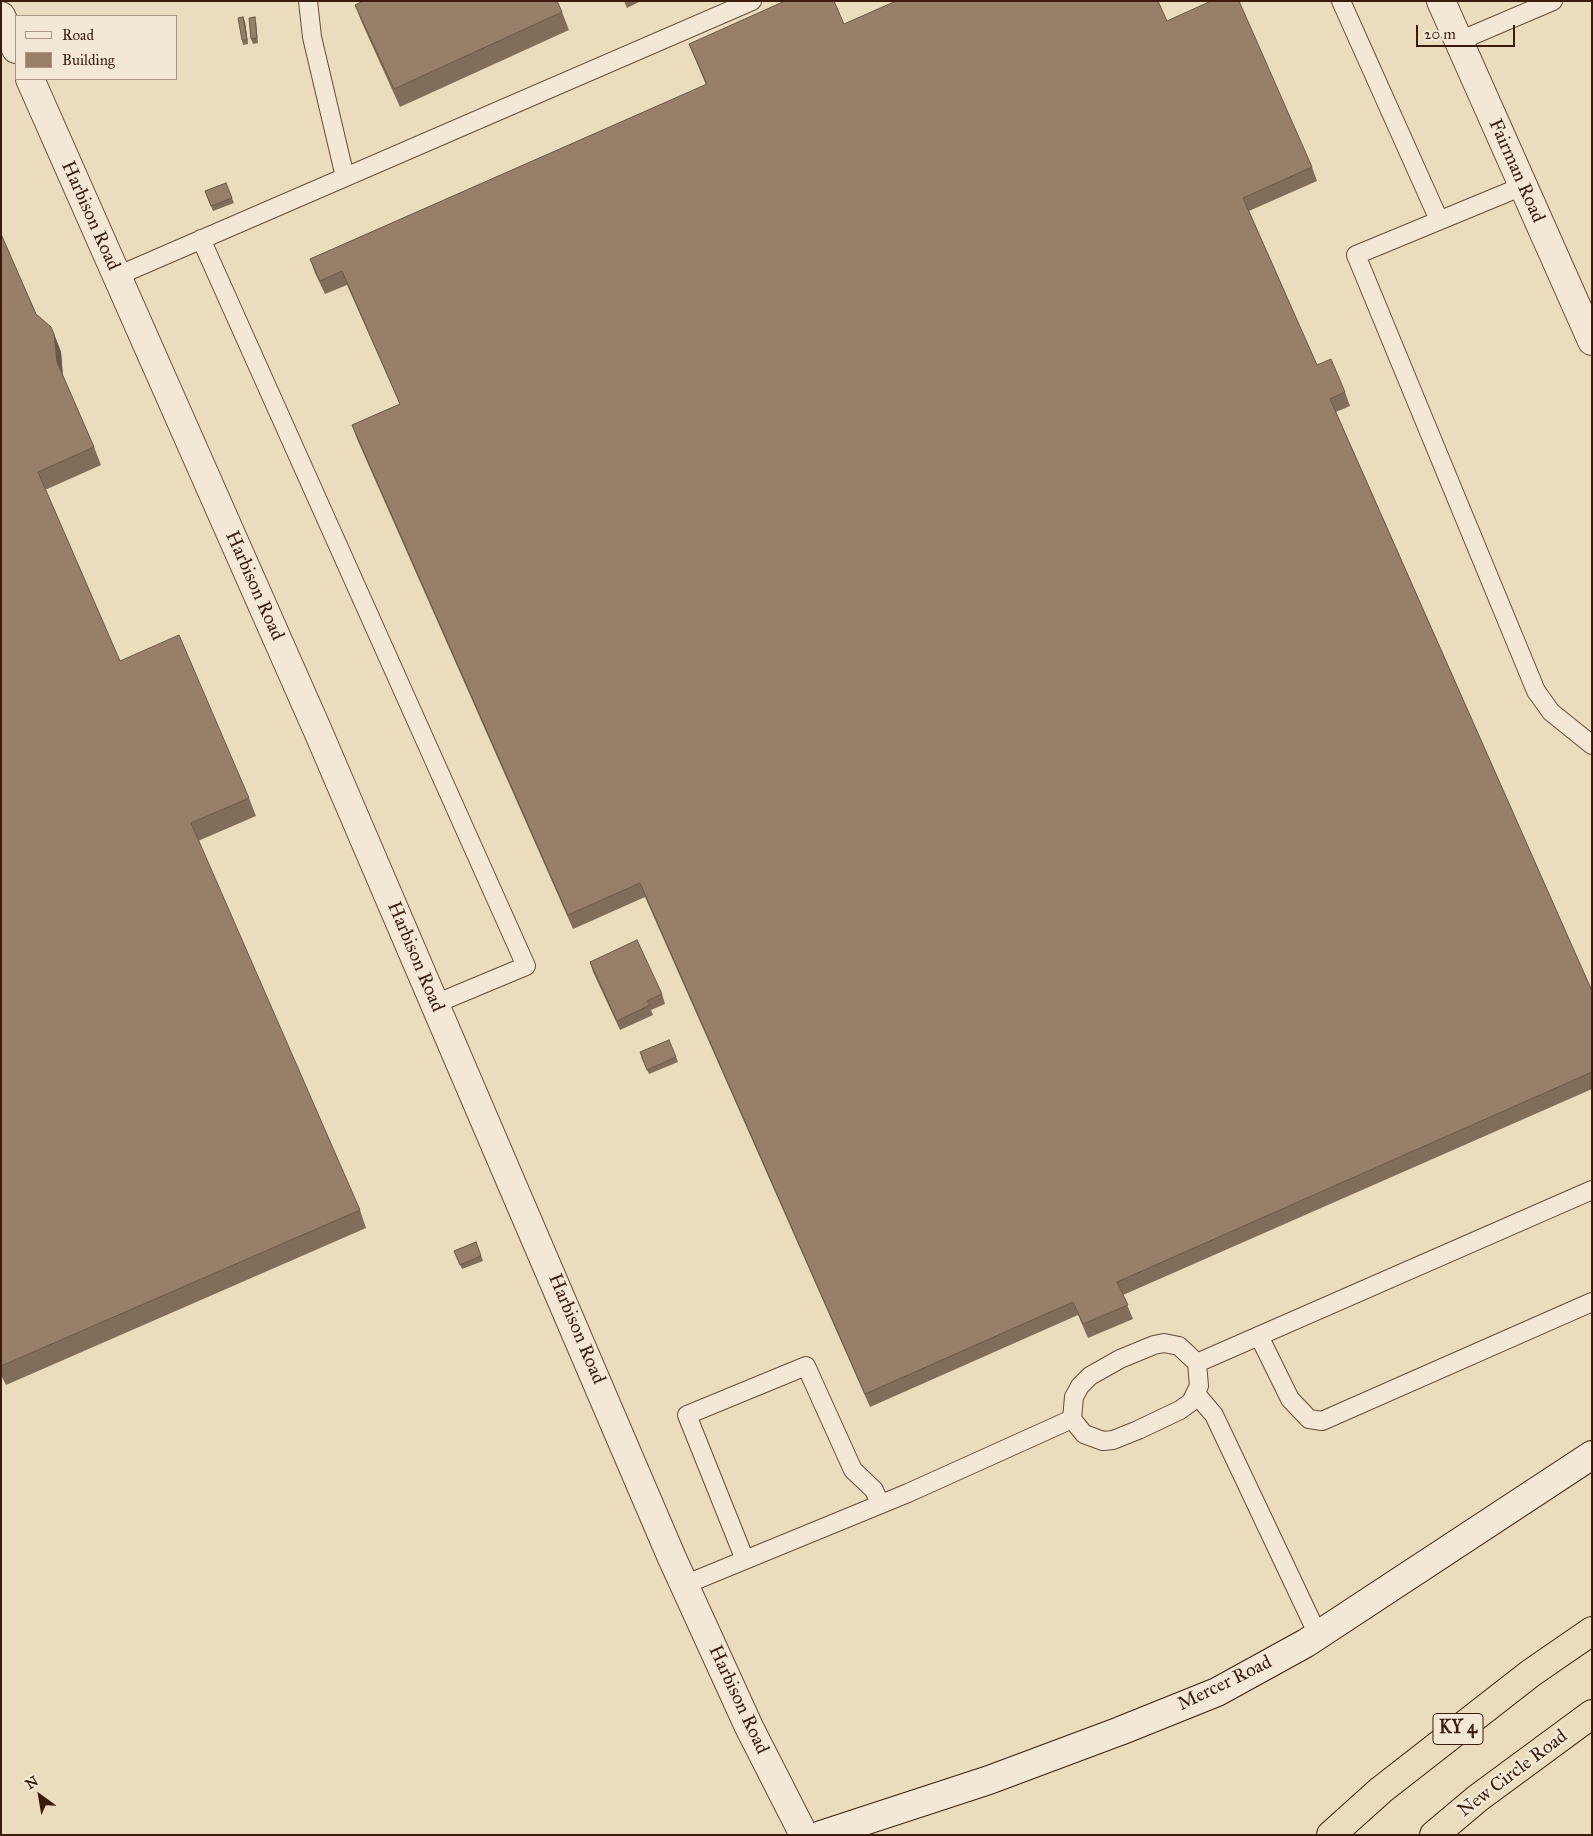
<!DOCTYPE html>
<html>
<head>
<meta charset="utf-8">
<style>
  body { margin:0 }
  #map { position:relative; width:1593px; height:1836px; overflow:hidden; background:#ebdcbe; font-family:"IM FELL Great Primer",serif }
  canvas { display:block }
  .frame { position:absolute; inset:0; border:2px solid #3c1b0c; pointer-events:none }
  .legend { position:absolute; left:15px; top:15px; width:162px; height:65px; box-sizing:border-box; background:#f2e8d5; border:1px solid #a99685; margin:0; padding:6px 9px; list-style:none; font-size:15px; color:#3c1b0c }
  .legend li { display:flex; align-items:center; gap:10px; height:25px }
  .legend b { width:25px; border:1px solid #a99685 }
  .north { position:absolute; left:15px; top:1771px; width:50px; height:50px; -webkit-text-stroke:4px #f2e8d5; paint-order:stroke; rotate:328deg; font-size:14px; font-weight:700; line-height:20px; text-align:center; color:#3c1b0c }
  .north::after { content:''; display:block; margin:auto; width:18px; height:22px; background:#3c1b0c; clip-path:polygon(50% 0,100% 100%,50% 72%,0 100%) }
  .scale { position:absolute; left:1416px; top:25px; width:99px; height:22px; box-sizing:border-box; border:2px solid #3c1b0c; border-top:0; padding-left:6px; font-size:15px; line-height:18px; white-space:nowrap; color:#3c1b0c; -webkit-text-stroke:4px #f2e8d5; paint-order:stroke }
</style>
</head>
<body>
<div id="map">
<canvas width="1593" height="1836"></canvas>
<div class="frame"></div>
<ul class="legend">
<li><b style="height:6px;background:#f2e8d5"></b>Road</li>
<li><b style="height:14px;background:#977f69"></b>Building</li>
</ul>
<div class="north">N</div>
<div class="scale">20 m</div>
</div>
<script>
const context = document.querySelector('canvas').getContext('2d');
context.lineJoin = 'round';
function poly(rows) {
  const path = new Path2D();
  for (const r of rows) {
    path.moveTo(r[0], r[1]);
    for (let i = 2; i < r.length; i += 2) path.lineTo(r[i], r[i + 1]);
  }
  return path;
}
function strokePath(path, color, width, dash) {
  context.strokeStyle = color;
  context.lineWidth = width;
  context.lineCap = dash ? 'butt' : 'round';
  context.setLineDash(dash || []);
  context.stroke(path);
}
function fill(path, color) {
  context.fillStyle = color;
  context.fill(path, 'evenodd');
}
function label(font, color, halo, rows, align = 'center') {
  context.font = font + ' "IM FELL Great Primer",serif';
  context.lineWidth = 5;
  context.setLineDash([]);
  context.textBaseline = 'middle';
  context.strokeStyle = halo;
  context.fillStyle = color;
  for (const [text, x, y, turn = 0] of rows) {
    context.save();
    context.translate(x, y);
    context.rotate((+turn || 0) * Math.PI / 180);
    context.textAlign = isNaN(turn) ? turn : align;
    if (halo) context.strokeText(text, 0, 0);
    context.fillText(text, 0, 0);
    context.restore();
  }
}
const lane = poly([
  [308,1,312,37,345,177],
  [1341,1,1439,220],
  [1459,41,1553,1],
  [1523,186,1356,255,1536,691,1551,712,1592,745],
  [201,239,526,966,435,1004],
  [117,276,752,1],
  [1259,1336,1290,1399,1309,1419,1322,1421,1592,1302],
  [1197,1363,1592,1190],
  [1197,1395,1214,1415,1318,1635],
  [745,1560,687,1415,806,1366,853,1470,874,1490,880,1504],
  [684,1585,908,1493,1072,1419,1074,1397,1080,1386,1090,1376,1120,1359,1154,1345,1164,1343,1179,1346,1197,1363,1199,1386,1191,1402,1180,1410,1138,1430,1113,1440,1103,1441,1084,1434,1072,1419]
]);
const street = poly([
  [1441,1,1592,341],
  [1,16,16,49],
  [30,79,317,729,672,1558,749,1727,804,1835]
]);
const secondary = poly([
  [821,1835,989,1780,1120,1731,1217,1692,1306,1643,1592,1455]
]);
const highway = poly([
  [1331,1835,1381,1790,1531,1673,1592,1631],
  [1434,1835,1478,1798,1592,1714]
]);
const wall = poly([
  [624,1,641,1,627,8],
  [355,5,562,12,569,30,400,107,362,23],
  [243,17,245,22,248,44,243,45,242,40],
  [1167,21,1312,167,1317,181,1249,211,1317,365,1345,392,1350,406,1336,412,1592,991,1592,1089,1123,1295,1133,1319,1088,1338,1078,1315,870,1407,645,897,573,929,357,439,352,425,400,404,347,285,325,294,315,273,310,259,706,85,689,44,844,24],
  [256,22,258,43,253,44,251,39],
  [226,183,234,203,213,211,205,191],
  [1,234,36,314,54,334,61,352,63,376,94,447,101,465,45,490,120,661,249,798,256,816,198,841,360,1210,366,1228,6,1385,1,1375],
  [590,962,662,994,665,1004,651,1010,653,1015,620,1030,593,972],
  [641,1057,676,1057,678,1062,649,1074],
  [476,1242,483,1261,462,1269,454,1251]
]);
const shadedWall = poly([
  [243,17,245,22,248,44,247,40],
  [54,334,61,352,63,380,57,362]
]);
const building = poly([
  [363,1,557,1,562,12,394,89,355,5,363,1],
  [785,1,834,1,844,24,896,1,1158,1,1167,21,1211,1,1239,1,1312,167,1243,198,1317,365,1331,359,1345,392,1330,399,1592,991,1592,1072,1117,1282,1128,1305,1083,1324,1073,1302,865,1394,640,883,568,915,352,425,400,404,342,271,320,281,310,259,707,84,689,44,785,1],
  [243,17,247,40,242,40,238,18,243,17],
  [255,17,257,38,251,39,249,18,255,17],
  [226,183,232,198,211,206,205,191,226,183],
  [1,234,36,314,51,327,54,334,57,362,94,447,38,472,120,661,179,635,249,798,191,823,360,1210,1,1366,1,234],
  [637,940,662,994,647,1001,650,1005,617,1021,590,962,637,940],
  [669,1040,676,1057,647,1070,640,1052,669,1040],
  [476,1242,481,1256,460,1265,454,1251,476,1242]
]);
const shields = [
  [1458,1729,50]
];
const shieldNames = [
  ["KY 4",1458,1729]
];
const streetNames = [
  ["Fairman Road",1516,171,66],
  ["Harbison Road",90,216,66],
  ["Harbison Road",254,586,66],
  ["Harbison Road",415,957,67],
  ["Harbison Road",576,1329,67],
  ["Mercer Road",1225,1684,-26],
  ["Harbison Road",738,1700,65],
  ["New Circle Road",1513,1774,-37]
];
strokePath(lane, '#684b38', 20);
strokePath(street, '#684b38', 30);
strokePath(secondary, '#3c1b0c', 30);
strokePath(highway, '#3c1b0c', 30);
strokePath(lane, '#f2e8d5', 18);
strokePath(street, '#f2e8d5', 28);
strokePath(secondary, '#f2e8d5', 28);
strokePath(highway, '#ebdcbe', 28);
fill(wall, '#826d5a');
fill(shadedWall, '#6a594a');
fill(building, '#977f69');
strokePath(building, '#6a594a', 1);
for (const [x, y, w] of shields) {
  const box = new Path2D();
  box.roundRect(x - w / 2, y - 15.5, w, 31, 4);
  context.fillStyle = '#f2e8d5';
  context.fill(box);
  strokePath(box, '#3c1b0c', 1);
}
label('bold 18px', '#3c1b0c', null, shieldNames);
label('19px', '#3c1b0c', '#f2e8d5', streetNames);
</script>
</body>
</html>
